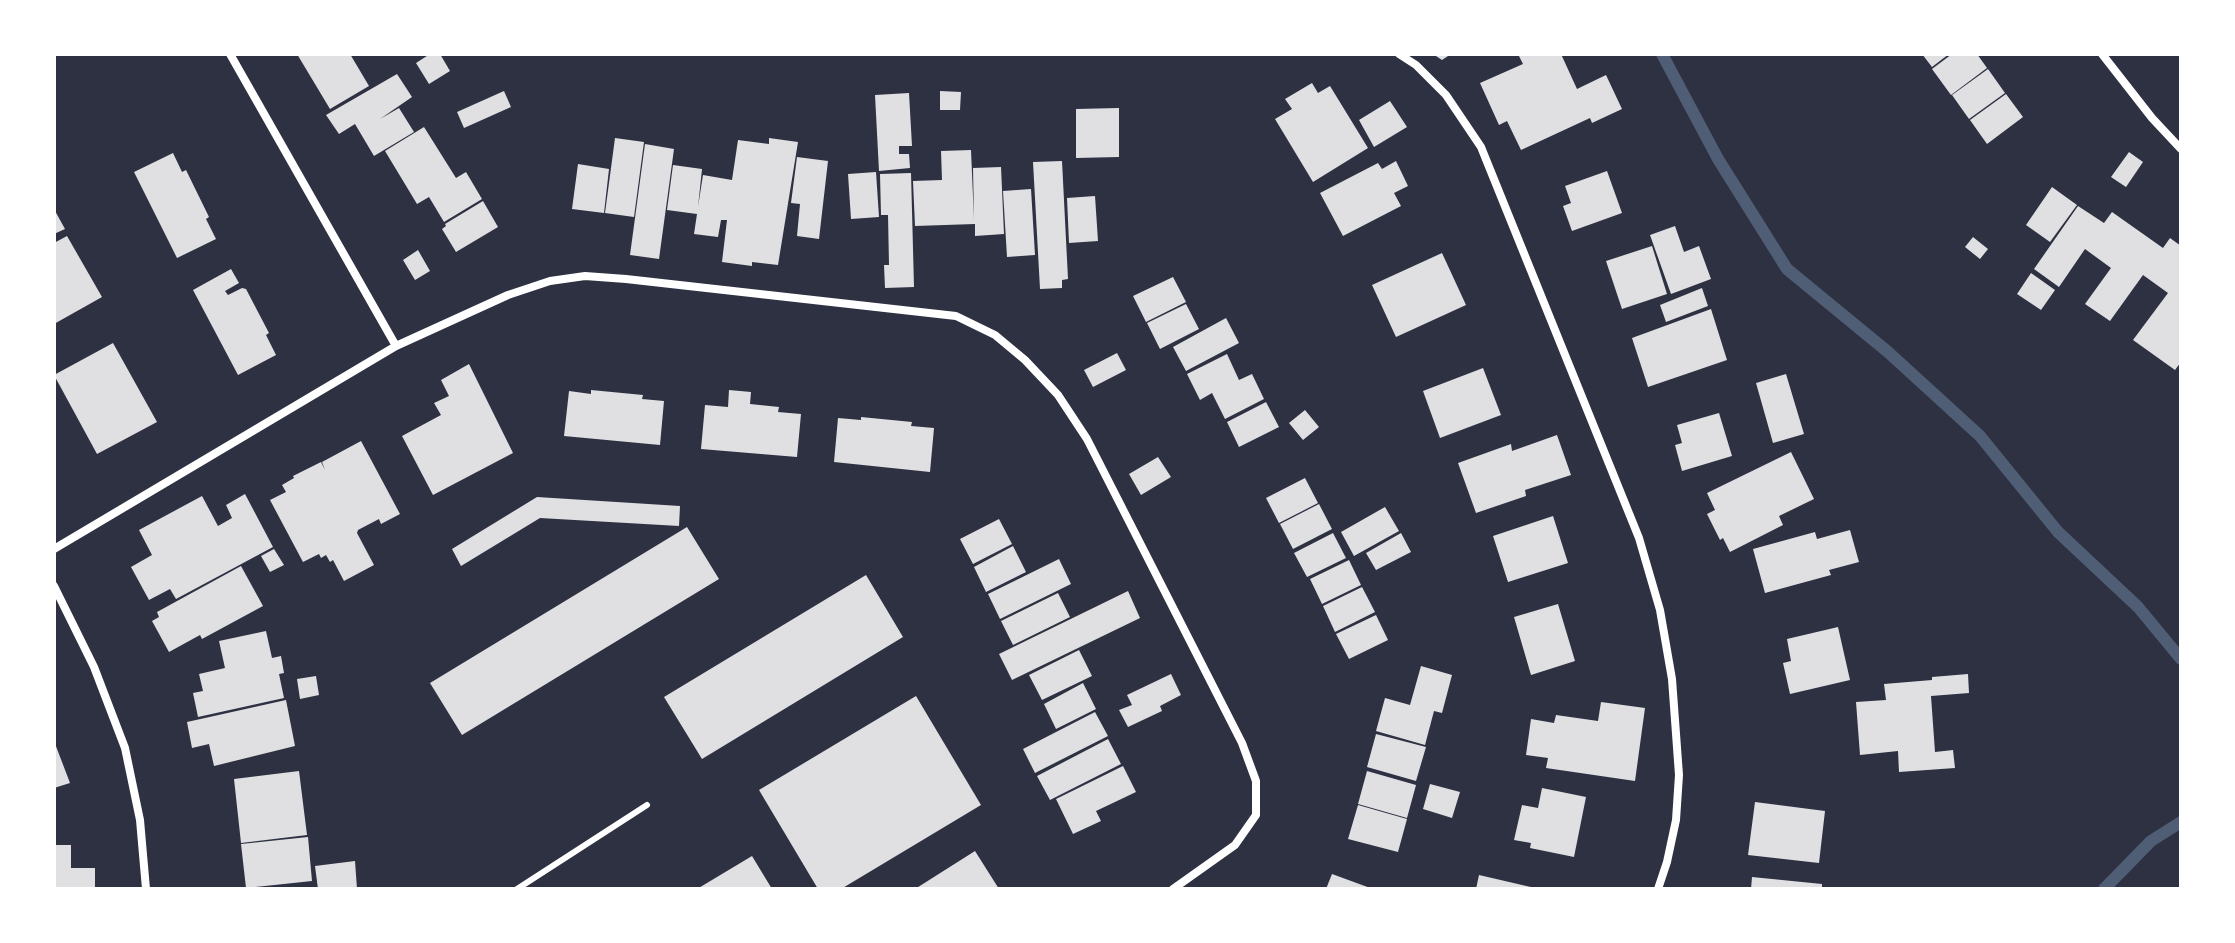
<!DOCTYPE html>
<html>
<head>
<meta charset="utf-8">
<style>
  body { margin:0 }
  #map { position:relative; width:2235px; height:943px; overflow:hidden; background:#2d3142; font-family:Arial,sans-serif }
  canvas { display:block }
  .frame { position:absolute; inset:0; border:56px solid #fff; pointer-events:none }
</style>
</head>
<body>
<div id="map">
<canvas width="2235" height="943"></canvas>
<div class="frame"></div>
</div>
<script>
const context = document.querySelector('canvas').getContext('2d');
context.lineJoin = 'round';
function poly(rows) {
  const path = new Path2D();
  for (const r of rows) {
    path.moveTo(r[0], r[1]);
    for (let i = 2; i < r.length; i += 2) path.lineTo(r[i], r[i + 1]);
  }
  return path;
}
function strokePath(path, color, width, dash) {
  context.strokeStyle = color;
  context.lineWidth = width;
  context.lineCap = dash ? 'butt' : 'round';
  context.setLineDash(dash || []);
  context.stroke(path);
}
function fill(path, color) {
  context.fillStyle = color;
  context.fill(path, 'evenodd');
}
const stream = poly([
  [1662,54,1718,159,1787,269,1888,352,1980,436,2058,532,2138,607,2181,659],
  [2104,889,2151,841,2181,822]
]);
const building = poly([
  [297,54,350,54,369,86,330,109],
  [430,54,440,54,450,71,429,84,416,63],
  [1433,54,1451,54,1442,60],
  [1518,54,1561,54,1577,89,1606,75,1622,109,1592,123,1590,118,1521,150,1507,121,1499,125,1480,83,1523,64],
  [1922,54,1949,54,1932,67],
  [1952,54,1977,54,1987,68,1951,95,1932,69],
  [1988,69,2005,93,1969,119,1952,95],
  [397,74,412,97,380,119,399,108,414,132,374,156,355,124,339,134,326,115],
  [1312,83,1318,93,1330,86,1368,148,1313,182,1275,119,1292,109,1285,99],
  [504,91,511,107,464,128,457,112],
  [940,91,961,92,960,110,940,110],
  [909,93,912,146,899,146,899,154,909,154,910,168,879,171,875,95],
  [2006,94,2023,117,1987,144,1970,120],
  [1390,101,1407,127,1374,147,1359,120],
  [1119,108,1119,157,1076,158,1076,109],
  [424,127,456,178,466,172,482,199,444,222,429,197,417,204,385,151],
  [615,138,644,142,634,217,605,213],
  [769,138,798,142,778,265,752,262,752,266,722,262,727,220,721,220,718,237,694,234,697,214,667,210,673,165,702,169,698,207,703,175,732,180,738,140,769,144],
  [645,144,674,149,659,259,630,255],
  [971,150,974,220,973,168,1001,167,1004,234,975,236,975,224,915,226,913,181,942,180,941,151],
  [2129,152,2143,162,2126,187,2111,177],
  [173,153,182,172,186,170,209,217,206,219,216,239,177,258,134,172],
  [797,157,828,161,819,239,797,236,800,204,791,203],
  [1062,161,1068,279,1062,280,1062,288,1040,289,1033,162],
  [1396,161,1408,186,1394,193,1401,206,1343,236,1320,193,1378,163,1382,169],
  [578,164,609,169,604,213,572,209],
  [1607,171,1622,213,1572,231,1563,206,1571,203,1565,186],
  [876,172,879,217,851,219,848,174],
  [911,173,914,287,885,288,884,265,889,265,888,215,881,215,880,174],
  [2052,187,2077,205,2050,242,2026,225],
  [1031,189,1035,255,1007,257,1003,191],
  [1095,196,1098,241,1069,243,1067,198],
  [483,201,498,227,456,252,442,229,446,226,445,224],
  [2078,206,2104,223,2112,212,2163,248,2170,238,2181,246,2181,362,2175,370,2133,340,2168,293,2143,275,2110,321,2085,304,2111,268,2085,249,2059,287,2034,269],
  [54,209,65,229,54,234],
  [1675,226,1684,252,1699,246,1711,279,1671,294,1650,235],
  [67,236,102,297,54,324,54,243],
  [1973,237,1988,249,1980,259,1965,247],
  [1652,246,1667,294,1622,309,1606,261],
  [418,250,430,271,415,280,403,260],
  [1442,253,1466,305,1396,337,1372,285],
  [231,269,239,283,225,291,228,295,242,288,246,289,269,333,266,335,276,355,238,375,193,290],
  [2031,273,2055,290,2041,310,2017,294],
  [1173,277,1186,302,1146,322,1133,296],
  [1702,288,1708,306,1666,322,1660,305],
  [1186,304,1199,329,1160,349,1147,323],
  [1711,309,1727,360,1648,387,1632,338],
  [1226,318,1239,343,1186,371,1173,347],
  [113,343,157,422,97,454,54,375],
  [1117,353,1126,370,1093,387,1084,370],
  [1227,354,1239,380,1252,374,1264,399,1225,419,1212,393,1200,400,1187,374],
  [469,364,513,453,433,495,402,436,441,415,434,403,449,396,441,380],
  [1483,368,1501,415,1440,438,1423,391],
  [1786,374,1804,434,1773,443,1756,383],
  [591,390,643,395,642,399,664,401,660,445,564,436,569,391,591,394],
  [729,390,751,392,750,404,779,407,778,412,801,414,797,457,701,449,705,405,728,407],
  [1266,402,1279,427,1239,447,1227,422],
  [1305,410,1319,427,1303,440,1289,423],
  [1719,413,1732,456,1682,471,1675,445,1682,443,1677,425],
  [861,417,912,422,911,426,934,428,930,472,834,462,838,418,861,420],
  [1557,435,1571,475,1525,490,1526,496,1476,513,1458,463,1511,444,1512,451],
  [361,441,400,514,381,524,379,519,358,530,357,533,374,565,344,581,333,560,330,562,326,555,321,558,319,554,303,562,270,500,286,492,282,485,294,478,293,476,321,462,325,470,322,462],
  [1791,452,1814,499,1779,516,1783,525,1730,552,1723,538,1720,540,1707,514,1715,510,1707,493],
  [1158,457,1171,477,1141,495,1129,474],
  [1305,478,1318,503,1279,523,1266,498],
  [245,494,273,547,176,599,170,589,149,600,131,567,152,555,139,530,202,496,218,526,232,518,226,505],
  [537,497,680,506,679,526,540,518,461,566,452,549],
  [1319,504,1332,529,1293,549,1280,524],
  [1385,507,1399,531,1354,556,1341,532],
  [1553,516,1568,563,1508,582,1493,536],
  [999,519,1012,544,973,564,960,539],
  [687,527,719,579,462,735,430,683],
  [1850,530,1859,562,1829,570,1831,575,1765,593,1753,549,1815,532,1817,539],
  [1333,533,1346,558,1307,577,1294,553],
  [1401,533,1411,552,1376,570,1366,553],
  [1013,546,1026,572,986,592,974,567],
  [274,549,284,565,270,572,261,556],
  [1059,559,1071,584,1000,619,988,594],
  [1349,560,1361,585,1322,604,1310,579],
  [241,566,263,606,202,639,200,635,169,652,152,621,159,617,157,612],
  [866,575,903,637,702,759,664,697],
  [1362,587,1375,612,1335,632,1323,606],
  [1128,591,1140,618,1012,680,999,654],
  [1058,593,1070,617,1013,645,1001,621],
  [1558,604,1575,661,1531,675,1514,617],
  [1376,615,1388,640,1349,659,1336,634],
  [1838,627,1850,680,1790,694,1783,663,1791,661,1787,639],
  [266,631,272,658,281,656,284,673,279,674,284,698,198,717,193,693,203,691,199,674,225,668,219,641],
  [1079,650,1092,676,1042,700,1029,675],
  [1421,666,1452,675,1442,713,1434,711,1425,745,1376,731,1385,698,1410,705],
  [1171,674,1181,695,1160,706,1162,711,1128,727,1119,710,1132,705,1127,695],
  [1968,674,1969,693,1931,696,1935,752,1953,750,1955,768,1899,772,1898,751,1860,755,1856,702,1886,700,1884,684,1932,680,1932,677],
  [316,676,319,695,300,699,297,679],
  [1083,683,1096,709,1056,729,1044,704],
  [916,696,981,805,841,889,818,889,759,790],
  [286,700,295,746,214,766,209,744,192,748,187,722],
  [1601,702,1645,708,1635,781,1546,768,1548,758,1526,755,1531,719,1554,723,1556,715,1598,721],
  [1095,712,1108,736,1035,773,1023,749],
  [1376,734,1426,747,1416,781,1367,767],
  [1108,739,1121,764,1050,800,1037,776],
  [54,741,70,783,54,788],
  [1123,766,1136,792,1096,811,1101,821,1073,834,1056,799],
  [299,771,307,835,241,843,234,779],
  [1367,771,1416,785,1407,818,1358,804],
  [1430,784,1460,792,1452,818,1423,809],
  [1542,788,1586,797,1574,857,1530,848,1531,843,1514,840,1522,805,1538,808],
  [1755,802,1825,811,1819,863,1748,855],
  [1358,805,1407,819,1398,852,1348,839],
  [308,837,312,881,246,888,241,844],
  [54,845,71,845,71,868,95,868,95,889,54,889],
  [975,851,999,889,915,889],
  [752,856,772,889,697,889],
  [355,861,357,889,318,889,315,866],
  [1332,874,1373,889,1326,889],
  [1479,875,1535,888,1534,889,1476,889],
  [1752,877,1822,884,1822,889,1751,889]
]);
const service = poly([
  [517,889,647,805]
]);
const minor = poly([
  [230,54,396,346],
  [1399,54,1416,65,1446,95,1481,147,1639,538,1660,610,1672,679,1679,775,1676,820,1667,862,1658,889],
  [2102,54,2152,118,2181,149],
  [54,549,396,346,508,295,550,281,585,276,626,279,956,316,995,335,1025,360,1058,395,1087,439,1242,743,1256,781,1256,815,1235,845,1173,889],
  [54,586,94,667,125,748,140,820,146,889]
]);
strokePath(stream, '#4f5d75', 12);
fill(building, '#e0e0e3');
strokePath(service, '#fff', 6);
strokePath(minor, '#fff', 8);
</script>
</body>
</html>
